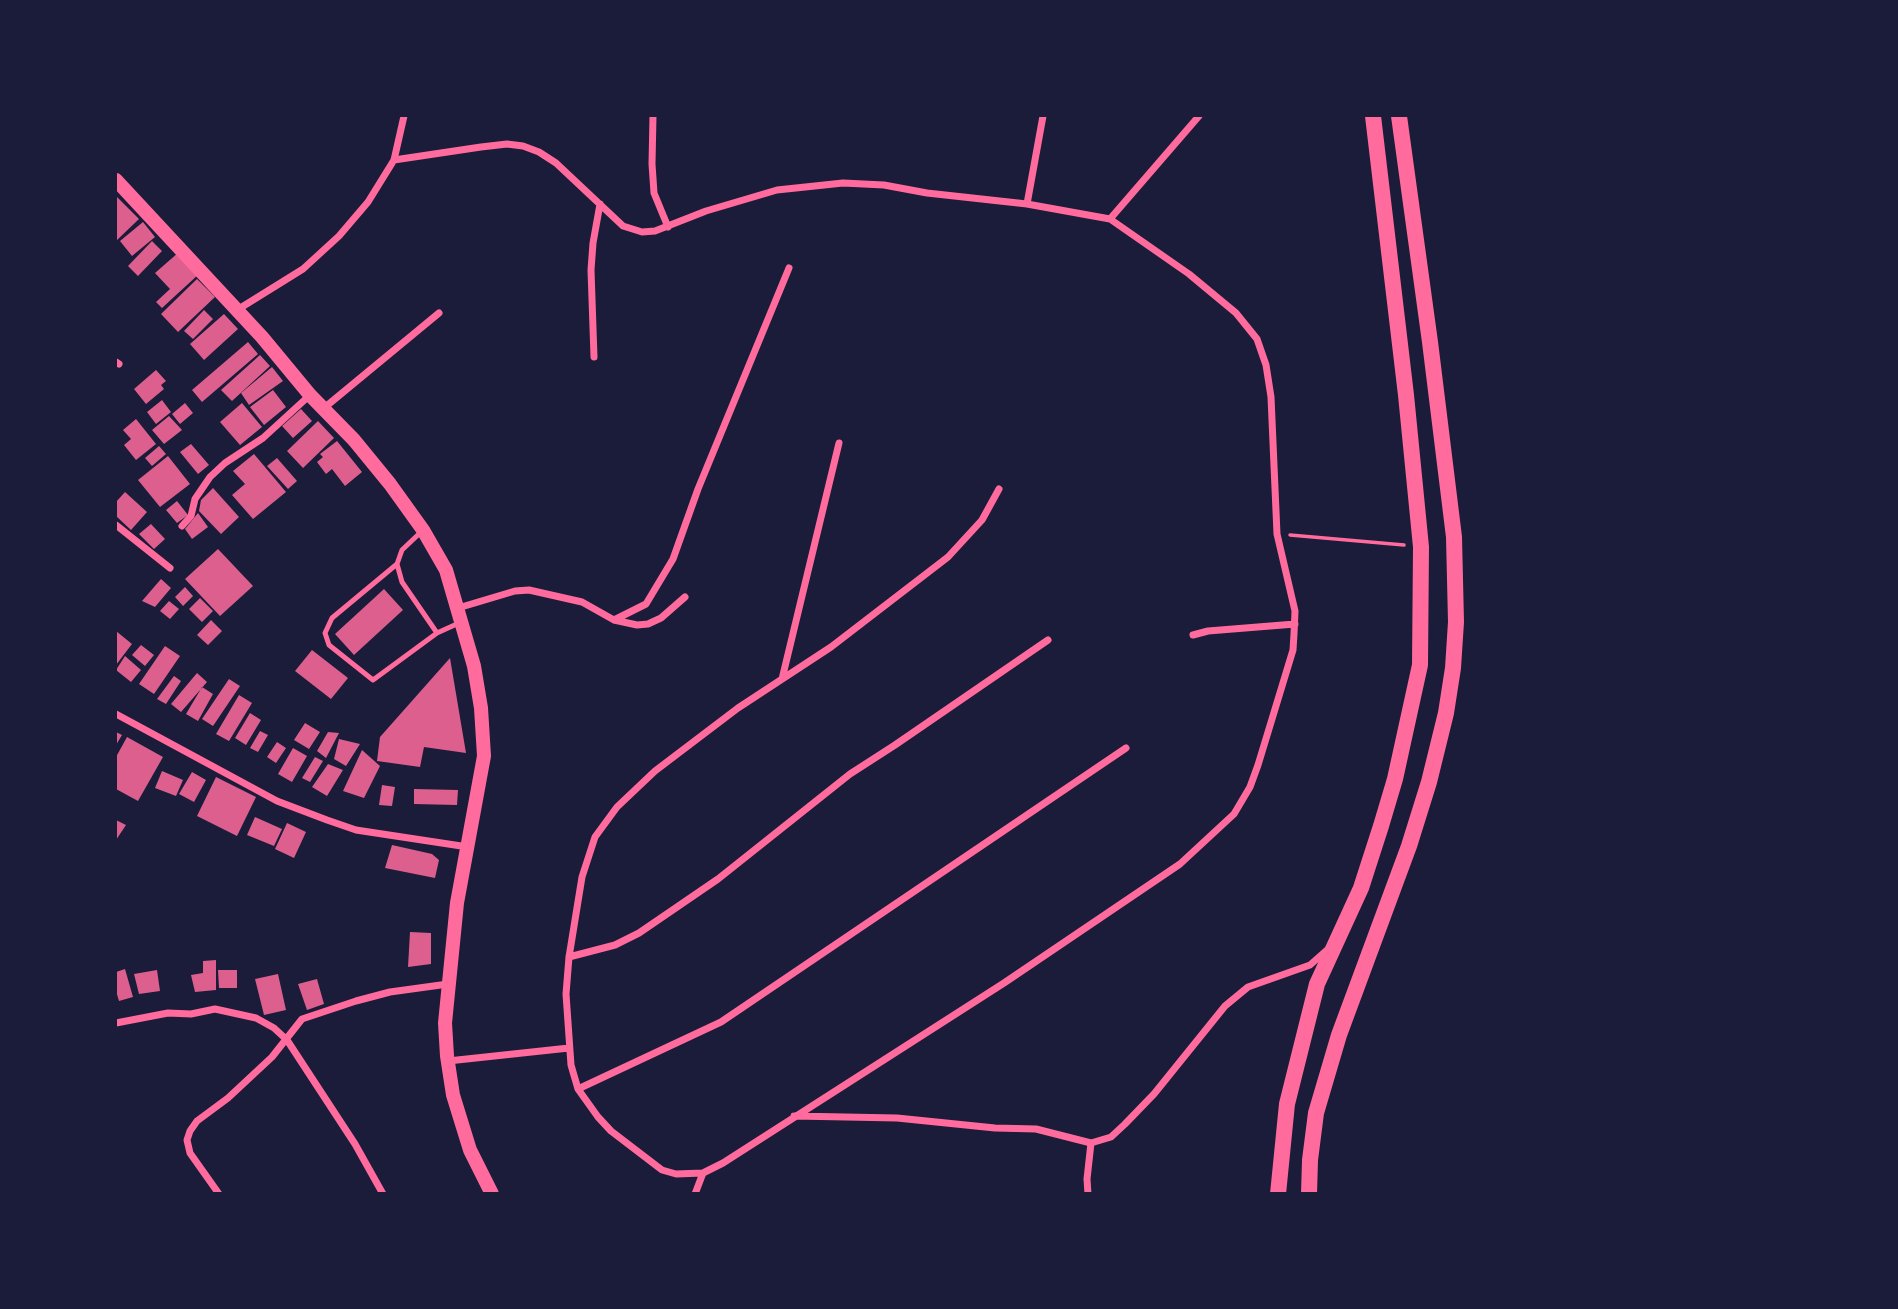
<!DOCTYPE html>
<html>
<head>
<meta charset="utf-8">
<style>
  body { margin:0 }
  #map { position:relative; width:1898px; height:1309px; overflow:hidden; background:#1b1b3a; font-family:"Fira Sans Condensed",sans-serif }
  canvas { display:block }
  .frame { position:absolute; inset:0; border:117px solid #1b1b3a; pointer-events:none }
</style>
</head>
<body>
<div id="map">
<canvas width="1898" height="1309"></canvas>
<div class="frame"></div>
</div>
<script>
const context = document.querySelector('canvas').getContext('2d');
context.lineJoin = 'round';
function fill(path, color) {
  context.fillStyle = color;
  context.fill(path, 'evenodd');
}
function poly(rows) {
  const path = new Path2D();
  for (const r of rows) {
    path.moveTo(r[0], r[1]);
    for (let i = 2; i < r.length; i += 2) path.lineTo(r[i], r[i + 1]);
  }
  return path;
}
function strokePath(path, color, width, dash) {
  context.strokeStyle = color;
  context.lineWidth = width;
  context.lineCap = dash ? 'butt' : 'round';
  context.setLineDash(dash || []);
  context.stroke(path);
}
const building = poly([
  [117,197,139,219,116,241,116,198],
  [143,222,155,237,132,256,120,241],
  [152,241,162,251,138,276,128,266],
  [179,252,199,274,162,308,156,302,170,289,155,273],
  [197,279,215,297,178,332,161,314],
  [204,310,213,319,193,339,184,331],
  [224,314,238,329,204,360,190,344],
  [248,342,258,354,202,402,192,390],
  [260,355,270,366,232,401,221,390],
  [272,367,283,381,249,405,241,393],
  [156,370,166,381,161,385,164,389,146,404,134,389],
  [273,390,286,407,264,425,250,407],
  [162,400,171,412,156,424,147,412],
  [185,403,193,413,180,424,172,414],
  [242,403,262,427,240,445,220,422],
  [301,409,312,421,293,438,282,426],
  [169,416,182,430,164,444,152,430],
  [136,419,156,444,136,460,124,445,131,439,123,430],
  [318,421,334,438,303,468,287,451],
  [337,441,362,472,345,486,332,469,326,474,317,462,323,457,320,454],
  [191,444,209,465,198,474,180,452],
  [159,446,166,454,152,466,145,458],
  [254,454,286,492,253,519,232,495,245,484,233,471],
  [168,456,190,484,160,507,138,480],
  [277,458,297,481,288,489,267,466],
  [213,488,239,517,221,534,199,511,201,500],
  [125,492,147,512,131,530,116,516,116,502],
  [177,501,188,515,177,523,166,510],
  [198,513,208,527,192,539,185,529],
  [151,524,165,539,154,549,139,534],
  [218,549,253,586,220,616,185,579],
  [161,579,171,588,155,607,142,601],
  [185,587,193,596,183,606,175,597],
  [384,589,403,610,354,655,335,634],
  [200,598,213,611,202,622,189,609],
  [169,601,179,609,170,619,160,611],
  [211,620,222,631,208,645,197,635],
  [116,631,132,644,116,665],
  [141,645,154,655,145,666,132,655],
  [165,646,180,656,154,694,139,684],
  [312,650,348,678,331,699,295,671],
  [125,656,141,670,131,682,116,670],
  [450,658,466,753,424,747,420,767,377,761,380,737],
  [197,673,207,682,181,712,171,704],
  [174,676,181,681,166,704,157,699],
  [229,679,240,686,213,726,202,719],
  [202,687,213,694,198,721,186,714],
  [239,695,252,703,229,741,216,734],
  [250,713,261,720,246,745,235,738],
  [305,723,320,732,309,749,294,740],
  [260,731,268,735,258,752,250,748],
  [116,732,122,735,116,745],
  [328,732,339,733,326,758,317,751],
  [127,737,163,757,138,801,116,789,116,757],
  [339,739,360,744,346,766,334,759],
  [277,742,286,748,276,763,267,757],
  [293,748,307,756,292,782,278,774],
  [362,750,380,766,364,798,343,791],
  [315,757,323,761,310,782,302,778],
  [328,764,343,770,327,796,312,787],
  [162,771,183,780,176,796,155,788],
  [192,772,206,780,194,802,179,794],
  [216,777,256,797,237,836,197,816],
  [382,785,395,787,392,806,379,805],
  [414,789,458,790,457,805,414,804],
  [255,817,282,829,274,846,247,835],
  [116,820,126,825,116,840],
  [287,823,306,832,294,858,275,849],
  [392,845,432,854,439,860,435,878,385,868],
  [410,932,431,933,431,964,408,967],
  [216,960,216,990,195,992,191,975,203,973,203,961],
  [125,969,133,997,119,1001,116,991,116,972],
  [157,970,160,991,139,994,134,974],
  [218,970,237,970,237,988,219,988],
  [278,974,286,1010,264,1015,255,979],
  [317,979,324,1004,307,1010,298,984]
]);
const path = poly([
  [1290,535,1404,545]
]);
const service = poly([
  [422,531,402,550,397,564,402,582,437,633],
  [397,564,332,618,325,633,329,645,373,680,437,633,459,623]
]);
const minor = poly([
  [653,116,652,164,654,193,668,227],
  [394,160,481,147,507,144,523,146,539,152,556,163,623,226,642,232,655,231,706,211,777,190,843,183,884,185,927,193,1027,204,1110,219,1189,274,1236,313,1257,339,1266,365,1271,397,1277,534,1295,611,1294,634,1293,650,1258,765,1250,787,1234,814,1180,864,1004,983,723,1163,703,1173,676,1174,662,1170,611,1131,598,1117,578,1089,571,1065,566,994,569,957,582,877,595,837,617,807,655,771,738,708,831,647,948,557,982,520,999,489],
  [1027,204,1043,116],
  [1110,219,1199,116],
  [237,310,303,269,339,236,368,202,394,160,404,116],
  [594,357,591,270,593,243,600,204],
  [116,362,119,364],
  [324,408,439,313],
  [116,525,170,568],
  [182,526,191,516,195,499,210,477,225,463,263,438,310,395],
  [458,608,515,591,529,590,582,602,614,620,637,625,648,624,661,618,685,597],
  [614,620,646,604,673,559,698,489,789,268],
  [1193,635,1208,631,1295,624],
  [782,679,839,443],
  [116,714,277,801,327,820,356,830,468,847],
  [569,957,615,945,639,933,718,879,850,774,895,745,1048,640],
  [116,1023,168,1013,191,1014,215,1009,256,1018,274,1028,287,1040,355,1144,383,1194],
  [448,1061,569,1048],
  [578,1089,721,1022,1126,748],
  [794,1116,897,1118,995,1128,1036,1129,1091,1143],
  [219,1194,190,1153,187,1140,190,1131,197,1121,228,1098,272,1057,302,1019,356,1001,390,992,448,984],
  [695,1194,703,1173],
  [1088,1194,1087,1179,1091,1143,1111,1137,1125,1124,1154,1094,1225,1006,1248,987,1310,965,1327,950]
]);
const secondary = poly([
  [116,180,262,337,310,395,354,440,390,484,423,530,446,570,474,666,481,708,484,756,457,903,445,1023,447,1056,453,1095,470,1150,492,1194]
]);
const primary = poly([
  [1278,1194,1287,1104,1317,984,1361,888,1381,826,1395,779,1420,665,1421,547,1406,395,1373,116],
  [1309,1194,1310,1160,1316,1113,1339,1035,1409,846,1429,782,1446,713,1453,668,1456,622,1454,537,1430,342,1399,116]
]);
fill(building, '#dd5f8e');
strokePath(path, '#ff6b9d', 3.5);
strokePath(service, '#ff6b9d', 5);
strokePath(minor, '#ff6b9d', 7);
strokePath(secondary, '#ff6b9d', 14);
strokePath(primary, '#ff6b9d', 16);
</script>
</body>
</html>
